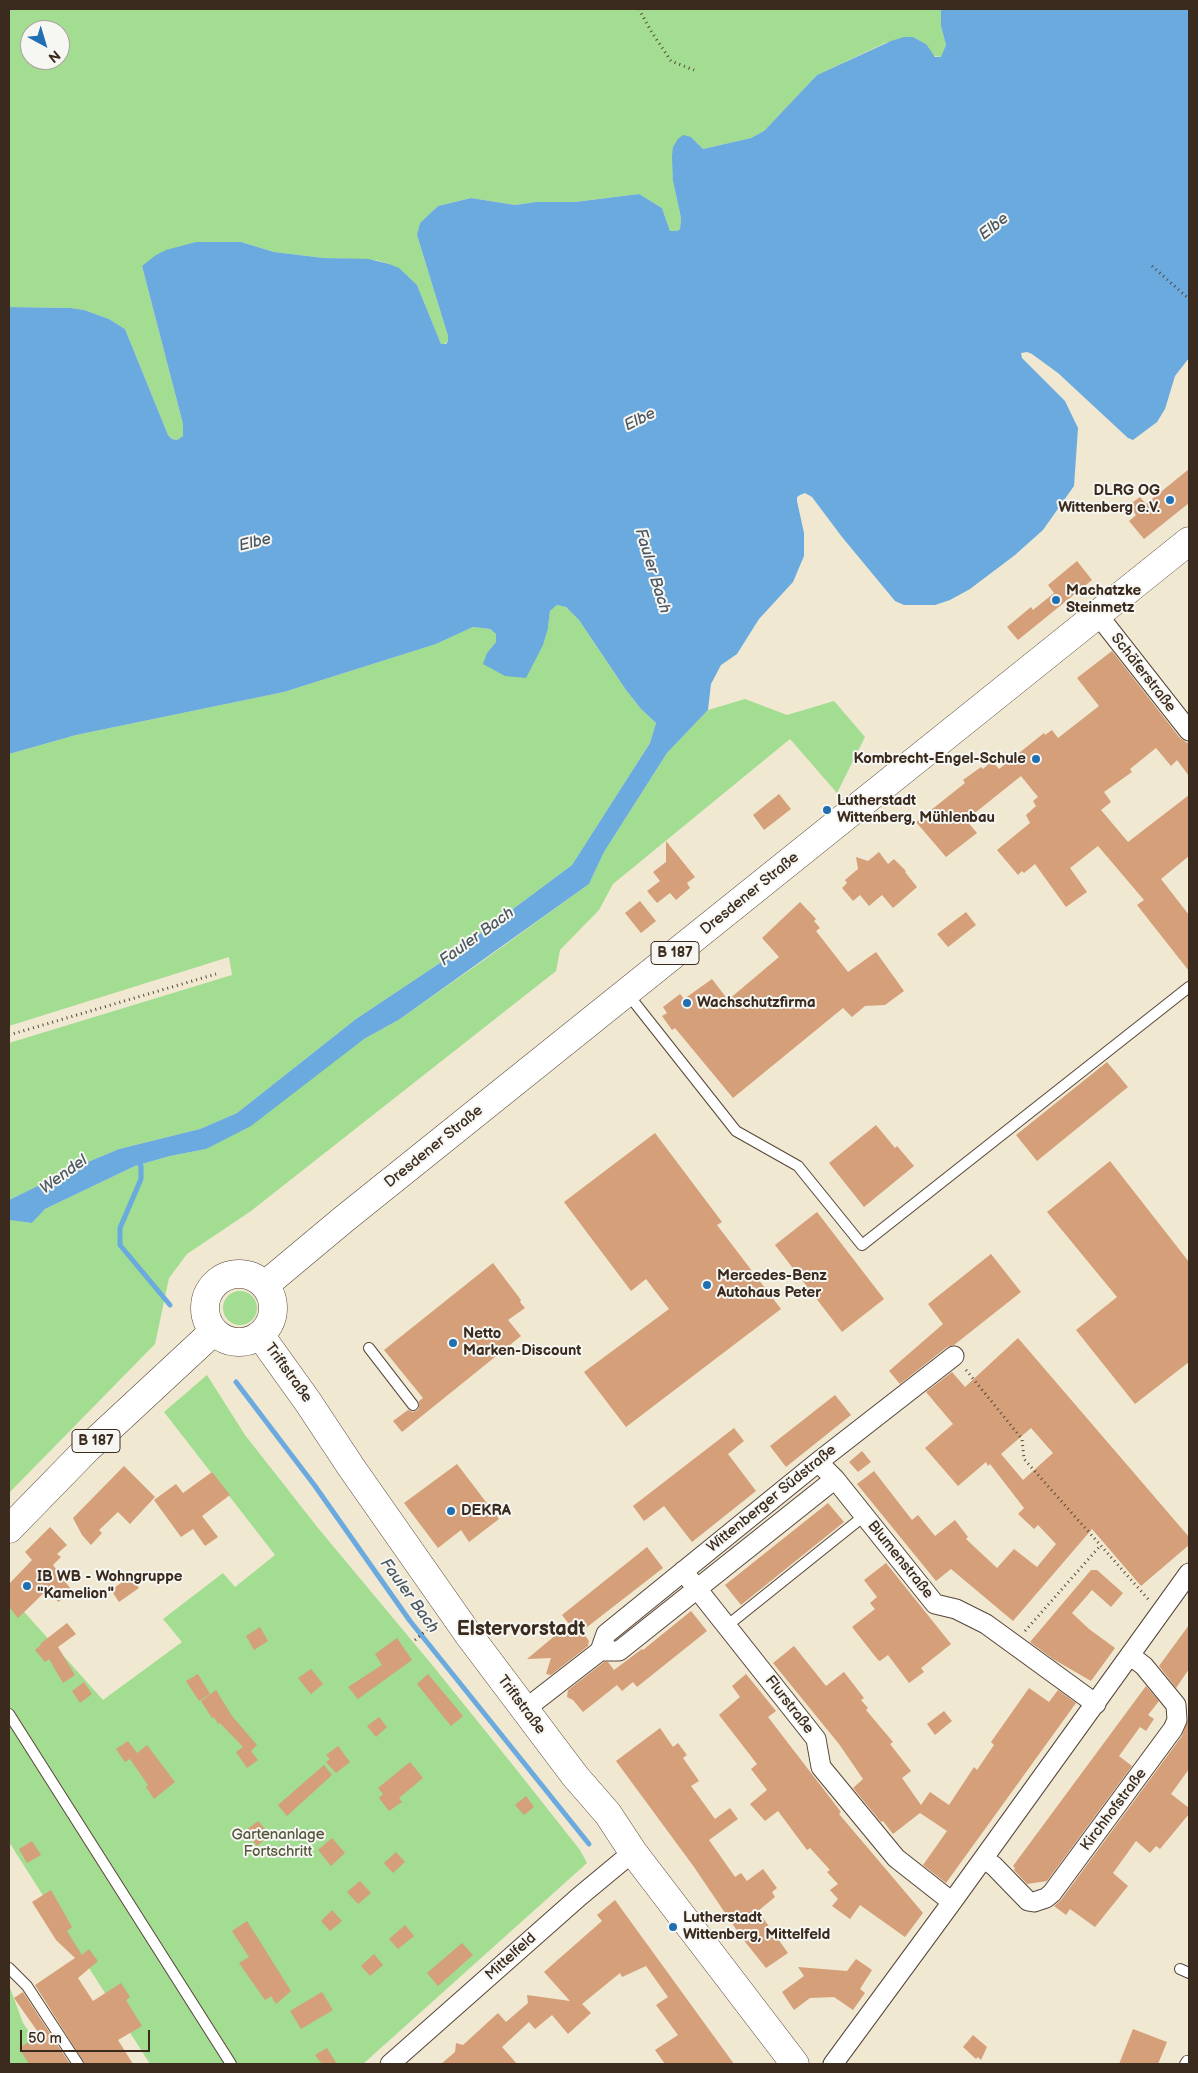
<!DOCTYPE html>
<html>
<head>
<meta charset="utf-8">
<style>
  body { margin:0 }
  #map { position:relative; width:1198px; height:2073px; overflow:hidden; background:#f0e8d1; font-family:"Balsamiq Sans",sans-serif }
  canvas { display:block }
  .frame { position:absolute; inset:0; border:10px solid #3b2a1e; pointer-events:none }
  .north { position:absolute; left:20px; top:20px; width:50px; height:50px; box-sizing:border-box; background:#f6f6f2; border:1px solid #aba49d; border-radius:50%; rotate:141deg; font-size:14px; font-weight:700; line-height:20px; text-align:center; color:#3b2a1e }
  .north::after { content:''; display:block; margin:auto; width:18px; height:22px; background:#1f6fb2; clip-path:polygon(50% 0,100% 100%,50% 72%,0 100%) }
  .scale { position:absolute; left:20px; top:2030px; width:130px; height:22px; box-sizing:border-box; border:2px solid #3b2a1e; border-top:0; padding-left:6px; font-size:15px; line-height:18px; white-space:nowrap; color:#3b2a1e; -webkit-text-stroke:4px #f6f6f2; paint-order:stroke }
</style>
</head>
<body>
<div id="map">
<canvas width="1198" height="2073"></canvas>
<div class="frame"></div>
<div class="north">N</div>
<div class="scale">50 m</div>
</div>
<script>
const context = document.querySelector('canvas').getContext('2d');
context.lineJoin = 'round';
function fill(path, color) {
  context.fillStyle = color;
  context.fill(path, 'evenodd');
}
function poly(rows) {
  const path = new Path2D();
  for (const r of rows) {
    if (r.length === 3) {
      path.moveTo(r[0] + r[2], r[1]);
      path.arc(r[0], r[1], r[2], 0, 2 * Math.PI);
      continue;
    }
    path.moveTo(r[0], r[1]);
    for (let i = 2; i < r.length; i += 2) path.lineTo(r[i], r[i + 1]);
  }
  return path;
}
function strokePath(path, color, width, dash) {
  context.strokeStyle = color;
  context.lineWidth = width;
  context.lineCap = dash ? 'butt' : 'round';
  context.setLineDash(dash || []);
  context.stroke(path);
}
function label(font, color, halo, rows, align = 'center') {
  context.font = font + ' "Balsamiq Sans",sans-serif';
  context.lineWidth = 4;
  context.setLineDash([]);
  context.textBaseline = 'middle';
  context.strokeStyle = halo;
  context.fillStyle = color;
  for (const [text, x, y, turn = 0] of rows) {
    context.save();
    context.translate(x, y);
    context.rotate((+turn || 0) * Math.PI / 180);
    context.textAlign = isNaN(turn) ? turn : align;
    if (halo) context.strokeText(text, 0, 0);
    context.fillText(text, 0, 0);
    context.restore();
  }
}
const green = poly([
  [9,9,941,9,941,26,946,45,943,56,939,57,932,55,926,44,913,37,885,43,817,75,764,131,751,138,703,149,691,137,673,147,673,181,681,218,680,229,677,231,670,231,662,208,639,194,575,202,536,202,515,205,471,198,438,206,420,223,417,235,448,336,448,341,443,345,441,344,417,285,389,264,376,260,324,258,274,252,241,242,196,242,142,266,183,424,183,436,177,440,172,439,168,435,125,329,109,319,84,310,71,308,9,307],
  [30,30,60,30,60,60,30,60],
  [557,605,566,607,579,620,626,690,641,709,656,723,650,743,572,865,446,959,356,1019,237,1113,200,1129,119,1149,83,1164,9,1200,9,1043,232,975,229,957,9,1026,9,754,76,735,284,692,436,644,473,627,490,629,496,634,496,642,487,653,548,628,550,611],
  [745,699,787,715,834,701,865,737,837,793,790,739,613,884,599,910,560,950,556,971,251,1211,187,1254,169,1278,155,1344,9,1493,9,1220,32,1223,45,1209,135,1166,170,1156,206,1149,364,1039,400,1019,484,960,589,884,604,852,667,753,708,710],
  [240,1308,17],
  [207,1375,245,1435,318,1528,433,1666,512,1764,580,1850,587,1863,363,2064,150,2064,9,1842,9,1595,103,1700,182,1642,163,1619,223,1573,235,1587,275,1555,164,1412],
  [9,1985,23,2023,51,2064,9,2064]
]);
const water = poly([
  [941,9,1189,9,1189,358,1175,376,1165,409,1157,422,1133,440,1128,438,1058,373,1032,354,1027,352,1021,353,1022,358,1065,401,1078,428,1074,486,1043,530,1015,555,970,589,950,600,935,605,904,605,895,601,842,537,812,497,805,493,800,495,797,497,797,501,804,533,804,556,793,582,759,619,737,654,721,665,711,684,708,710,667,753,604,852,589,884,400,1019,364,1039,251,1126,206,1149,170,1156,135,1166,45,1209,32,1223,9,1220,9,1200,83,1164,119,1149,200,1129,237,1113,356,1019,446,959,572,865,650,743,656,723,641,709,626,690,579,620,566,607,557,605,550,611,548,628,543,645,526,678,505,676,483,664,487,653,496,642,496,634,490,629,473,627,436,644,284,692,76,735,9,754,9,307,71,308,84,310,109,319,125,329,168,435,172,439,177,440,183,436,183,424,142,266,156,255,166,250,196,242,241,242,274,252,324,258,369,259,389,264,399,268,417,285,441,344,446,344,448,341,448,336,417,235,420,223,438,206,471,198,515,205,536,202,575,202,639,194,662,208,670,231,677,231,680,229,681,218,673,181,672,156,673,147,678,139,683,135,691,137,703,149,751,138,764,131,817,75,891,41,904,37,913,37,926,44,935,57,941,57,946,45,941,26]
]);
const stream = poly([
  [137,1160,141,1166,141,1179,120,1228,120,1245,170,1305],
  [236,1382,315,1486,410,1621,589,1844]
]);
const building = poly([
  [1189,469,1189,503,1144,539,1129,521,1136,515,1129,505,1140,497,1146,504],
  [1077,561,1092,580,1018,640,1007,627,1031,607,1033,610,1054,593,1048,585],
  [1112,651,1180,738,1189,744,1189,776,1177,760,1171,766,1156,748,1130,769,1132,772,1104,792,1111,802,1101,810,1128,842,1189,795,1189,856,1161,879,1189,915,1189,971,1137,905,1144,900,1098,846,1070,868,1087,892,1066,907,1035,864,1024,873,1022,871,1018,875,997,850,1030,823,1026,815,1036,806,1033,801,1038,797,1021,776,966,820,977,833,946,857,916,822,965,783,963,780,981,767,983,769,992,761,999,769,1044,733,1045,735,1052,730,1058,738,1099,706,1077,678],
  [779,794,791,809,764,830,753,815],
  [666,841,695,877,687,883,690,888,676,900,670,893,657,903,647,891,660,881,653,872,666,862],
  [879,852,888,864,894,859,906,871,905,872,917,887,893,908,882,895,869,906,860,895,853,901,842,888,847,883,845,880,858,869,856,857,868,861],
  [640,901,656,921,641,933,625,913],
  [800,902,816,919,814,921,820,928,816,931,848,972,876,952,904,991,885,1005,865,1006,852,1017,843,1008,733,1098,675,1028,672,1030,662,1016,667,1013,663,1007,680,994,684,999,712,979,728,1000,779,957,762,938],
  [966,912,976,925,948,947,937,934],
  [1107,1062,1128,1087,1037,1161,1016,1135],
  [876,1125,895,1148,897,1146,914,1166,864,1207,829,1163],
  [655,1133,722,1222,717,1225,781,1309,626,1427,584,1372,669,1309,646,1279,631,1291,564,1202],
  [1110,1161,1189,1262,1189,1362,1135,1404,1076,1330,1117,1297,1047,1212],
  [817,1212,884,1299,842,1332,775,1245],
  [991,1254,1021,1292,954,1345,947,1347,900,1384,889,1371,943,1324,928,1304],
  [493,1263,521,1300,520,1302,525,1308,508,1320,521,1336,402,1432,393,1421,408,1410,413,1412,418,1410,419,1407,419,1401,423,1398,384,1350],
  [1018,1338,1189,1537,1189,1545,1141,1586,1092,1529,1013,1621,951,1569,936,1581,857,1484,874,1471,912,1520,918,1515,935,1536,955,1520,968,1537,966,1539,997,1568,1014,1549,1037,1567,1056,1544,1038,1525,1034,1529,1018,1514,1024,1508,990,1464,988,1466,986,1462,958,1486,925,1448,953,1424,926,1392,952,1372,965,1387],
  [1031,1428,1053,1453,1023,1480,1001,1454],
  [835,1395,851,1415,786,1467,770,1446],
  [734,1428,744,1441,728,1454,756,1491,692,1542,664,1506,644,1521,633,1506],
  [862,1451,871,1462,858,1472,849,1462],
  [457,1464,499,1519,469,1542,461,1530,438,1548,404,1503],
  [124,1466,155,1497,130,1524,118,1512,99,1530,102,1533,91,1545,82,1535,73,1518],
  [212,1472,230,1495,202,1516,218,1537,205,1546,193,1529,181,1537,154,1500,176,1484,183,1493],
  [828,1503,844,1522,741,1605,725,1585],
  [50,1527,67,1545,57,1554,61,1557,53,1565,73,1592,58,1602,49,1588,18,1618,9,1607,9,1584,32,1560,25,1552],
  [647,1547,663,1568,582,1631,589,1641,588,1646,551,1675,546,1674,551,1658,527,1659,569,1624,562,1615],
  [886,1563,951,1644,921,1668,924,1672,909,1683,888,1655,880,1661,878,1660,852,1627,875,1609,870,1603,877,1597,864,1580],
  [1091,1570,1097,1570,1123,1593,1111,1607,1092,1590,1072,1613,1089,1629,1115,1648,1091,1681,1053,1659,1030,1642],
  [131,1576,139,1588,119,1602,111,1590],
  [691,1611,707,1631,637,1687,633,1682,622,1691,617,1685,583,1712,573,1700,567,1697,568,1690,604,1662,608,1662,614,1670,642,1649,643,1650],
  [67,1623,76,1634,58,1647,75,1675,63,1683,49,1659,45,1662,35,1650,41,1645,40,1644],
  [1189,1625,1189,1669,1176,1688,1159,1666],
  [260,1627,268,1641,254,1650,246,1636],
  [397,1638,412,1660,358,1699,348,1687,382,1665,375,1654],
  [794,1646,826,1686,844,1672,864,1698,861,1700,868,1708,866,1710,893,1742,890,1744,911,1771,902,1778,921,1805,930,1792,949,1805,974,1767,977,1770,994,1745,991,1742,1029,1688,1049,1702,1058,1690,1076,1703,946,1883,923,1865,947,1831,920,1813,893,1834,883,1821,881,1822,853,1788,863,1779,839,1744,773,1663],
  [311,1669,323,1684,311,1694,298,1678],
  [198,1674,210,1694,199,1701,186,1681],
  [428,1674,463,1716,451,1726,417,1684],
  [746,1674,776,1711,768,1717,841,1812,839,1814,923,1913,905,1937,860,1905,850,1919,832,1906,838,1899,830,1890,838,1884,827,1872,830,1870,810,1848,807,1850,778,1811,765,1821,750,1804,767,1790,751,1769,757,1764,719,1715,740,1697,732,1686],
  [84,1682,92,1694,80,1703,72,1691],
  [1146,1686,1159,1701,1148,1715,1154,1719,1146,1731,1140,1727,1119,1756,1132,1766,1047,1881,1027,1884,1014,1870,1015,1868,1013,1866],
  [216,1690,232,1716,257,1745,251,1751,258,1760,247,1768,236,1752,243,1747,220,1723,218,1724,214,1717,212,1718,201,1701],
  [944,1711,952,1721,935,1735,927,1724],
  [1189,1716,1189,1769,1171,1794,1189,1808,1189,1814,1160,1849,1156,1846,1150,1853,1136,1841,1113,1873,1128,1886,1095,1927,1070,1909,1066,1915,1054,1906,1061,1900,1182,1736],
  [379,1717,387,1727,376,1737,367,1726],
  [660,1728,673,1747,678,1743,687,1755,683,1758,699,1781,691,1786,715,1819,730,1808,738,1819,709,1840,735,1877,741,1873,747,1881,763,1869,777,1888,772,1892,775,1897,758,1911,788,1953,766,1968,742,1938,694,1867,616,1761],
  [128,1741,137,1753,147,1745,175,1782,154,1799,146,1787,148,1785,130,1759,125,1762,116,1749],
  [338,1746,350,1762,336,1773,326,1762,330,1759,326,1755],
  [410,1762,423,1778,399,1798,402,1802,389,1811,379,1798,383,1794,378,1788],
  [324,1765,332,1775,287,1816,278,1805],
  [526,1796,534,1807,524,1815,515,1805],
  [258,1821,270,1835,257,1846,245,1831],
  [332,1838,345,1853,331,1866,318,1850],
  [32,1841,41,1855,27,1863,19,1849],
  [396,1852,405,1862,393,1873,384,1863],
  [360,1881,371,1893,358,1904,347,1892],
  [51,1890,72,1927,67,1931,82,1955,89,1949,98,1961,78,1978,93,2001,121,1983,130,1997,126,2000,142,2026,118,2040,133,2064,85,2064,35,1985,75,1958,56,1940,32,1902],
  [615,1900,734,2064,665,2064,655,2050,678,2035,656,2005,668,1997,646,1966,622,1977,620,1973,582,2004,591,2013,568,2034,552,2015,535,2029,529,2022,502,2047,517,2064,441,2064,455,2052,456,2043,463,2045,498,2013,506,2022,528,2003,527,1995,570,2001,544,1972,602,1921,597,1915],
  [332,1910,342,1921,330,1931,321,1921],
  [247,1921,291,1991,276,2004,271,1996,265,2000,239,1963,249,1957,232,1931],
  [405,1925,414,1936,398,1949,389,1939],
  [462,1943,473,1955,438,1986,427,1973],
  [374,1954,383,1965,370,1976,361,1966],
  [856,1959,872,1970,860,1989,865,1993,853,2010,834,1997,810,1998,794,2010,782,1992,804,1976,798,1967,847,1971],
  [23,1992,70,2064,29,2064,19,2048,40,2035,14,1998],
  [322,1992,333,2010,301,2029,290,2011],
  [1133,2029,1167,2042,1158,2064,1119,2064],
  [973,2035,987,2047,981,2060,978,2057,976,2059,963,2047],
  [327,2048,337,2064,322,2064,315,2055]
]);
const path = poly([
  [639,9,651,31,671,61,694,70],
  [1152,266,1189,299],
  [9,1035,216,974],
  [966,1370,1022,1439,1024,1459,1149,1600],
  [1025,1631,1101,1545],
  [415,1640,428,1629]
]);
const lane = poly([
  [627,993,736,1131,798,1166,862,1245,1189,987],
  [369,1348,413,1405],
  [728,1625,864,1516],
  [9,1714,231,2064],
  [9,1968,27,1986,78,2064],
  [1180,1969,1189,1973],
  [1185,2064,1187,2061,1189,2062]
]);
const street = poly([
  [1098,615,1189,731],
  [818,1462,835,1479,935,1604,956,1609,986,1624,1096,1704],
  [683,1571,816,1739,821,1767,896,1858,952,1902],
  [600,1651,619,1651,835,1479],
  [524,1710,600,1651,606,1634,818,1462,954,1356],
  [984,1859,994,1866,1028,1901,1034,1902,1046,1898,1052,1893,1173,1729,1177,1720,1176,1705,1144,1666,1131,1656],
  [390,2064,580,1896,633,1852],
  [833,2064,952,1902,1189,1573]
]);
const secondary = poly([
  [260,1335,308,1402,351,1467,468,1634,575,1776,608,1814,633,1852,795,2064]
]);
const primary = poly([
  [239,1308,34],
  [265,1285,344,1219,1189,541],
  [9,1529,88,1448,214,1331]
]);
const markers = [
  [1170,500,5,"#1f6fb2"],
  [1056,600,5,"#1f6fb2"],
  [1036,759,5,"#1f6fb2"],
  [827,810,5,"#1f6fb2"],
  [687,1003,5,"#1f6fb2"],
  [707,1285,5,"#1f6fb2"],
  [453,1343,5,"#1f6fb2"],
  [451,1511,5,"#1f6fb2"],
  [27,1586,5,"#1f6fb2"],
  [673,1927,5,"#1f6fb2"]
];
const shields = [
  [675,953,48],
  [96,1441,48]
];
const shieldNames = [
  ["B 187",675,953],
  ["B 187",96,1441]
];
const poiNames = [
  ["DLRG OG",1160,491,"right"],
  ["Wittenberg e.V.",1160,508,"right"],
  ["Machatzke",1066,591],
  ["Steinmetz",1066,608],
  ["Kombrecht-Engel-Schule",1026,759,"right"],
  ["Lutherstadt",837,801],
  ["Wittenberg, Mühlenbau",837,818],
  ["Wachschutzfirma",697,1003],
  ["Mercedes-Benz",717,1276],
  ["Autohaus Peter",717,1293],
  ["Netto",463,1334],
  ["Marken-Discount",463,1351],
  ["DEKRA",461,1511],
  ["IB WB - Wohngruppe",37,1577],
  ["\"Kamelion\"",37,1594],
  ["Lutherstadt",683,1918],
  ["Wittenberg, Mittelfeld",683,1935]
];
const streetNames = [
  ["Schäferstraße",1143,673,52],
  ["Dresdener Straße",750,894,-39],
  ["Dresdener Straße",434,1147,-39],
  ["Triftstraße",288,1373,54],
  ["Wittenberger Südstraße",772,1499,-39],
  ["Blumenstraße",900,1560,51],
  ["Triftstraße",521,1705,53],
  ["Flurstraße",789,1705,52],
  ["Kirchhofstraße",1114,1810,-53],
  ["Mittelfeld",511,1957,-42]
];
const parkNames = [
  ["Gartenanlage",278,1835],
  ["Fortschritt",278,1852]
];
const waterNames = [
  ["Elbe",994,227,-38],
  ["Elbe",640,420,-26],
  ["Elbe",255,543,-14],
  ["Fauler Bach",652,571,73],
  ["Fauler Bach",477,937,-36],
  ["Wendel",64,1175,-36],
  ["Fauler Bach",409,1596,54]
];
const districtNames = [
  ["Elstervorstadt",521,1630]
];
fill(green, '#a2dd91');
fill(water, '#6baade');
strokePath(stream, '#6baade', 5);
fill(building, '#d49f79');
strokePath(lane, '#564639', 12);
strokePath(street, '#564639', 21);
strokePath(secondary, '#564639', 29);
strokePath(primary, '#564639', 29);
strokePath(path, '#564639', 3, [1, 4]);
strokePath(lane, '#fff', 10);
strokePath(street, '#fff', 19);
strokePath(secondary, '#fff', 28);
strokePath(primary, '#fff', 28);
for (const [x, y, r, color] of markers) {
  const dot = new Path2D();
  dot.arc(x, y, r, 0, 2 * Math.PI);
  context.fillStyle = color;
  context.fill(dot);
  strokePath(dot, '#f6f6f2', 2);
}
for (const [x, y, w] of shields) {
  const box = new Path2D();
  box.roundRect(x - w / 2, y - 11.5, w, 23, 4);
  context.fillStyle = '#f6f6f2';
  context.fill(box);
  strokePath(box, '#3b2a1e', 1);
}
label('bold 14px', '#3b2a1e', null, shieldNames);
label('bold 15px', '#3b2a1e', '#f6f6f2', poiNames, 'left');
label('15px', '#3b2a1e', '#f6f6f2', streetNames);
label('15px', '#55573b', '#f6f6f2', parkNames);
label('italic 16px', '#4c5761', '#f6f6f2', waterNames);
label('bold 20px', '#3b2a1e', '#f6f6f2', districtNames);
</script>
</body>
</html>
